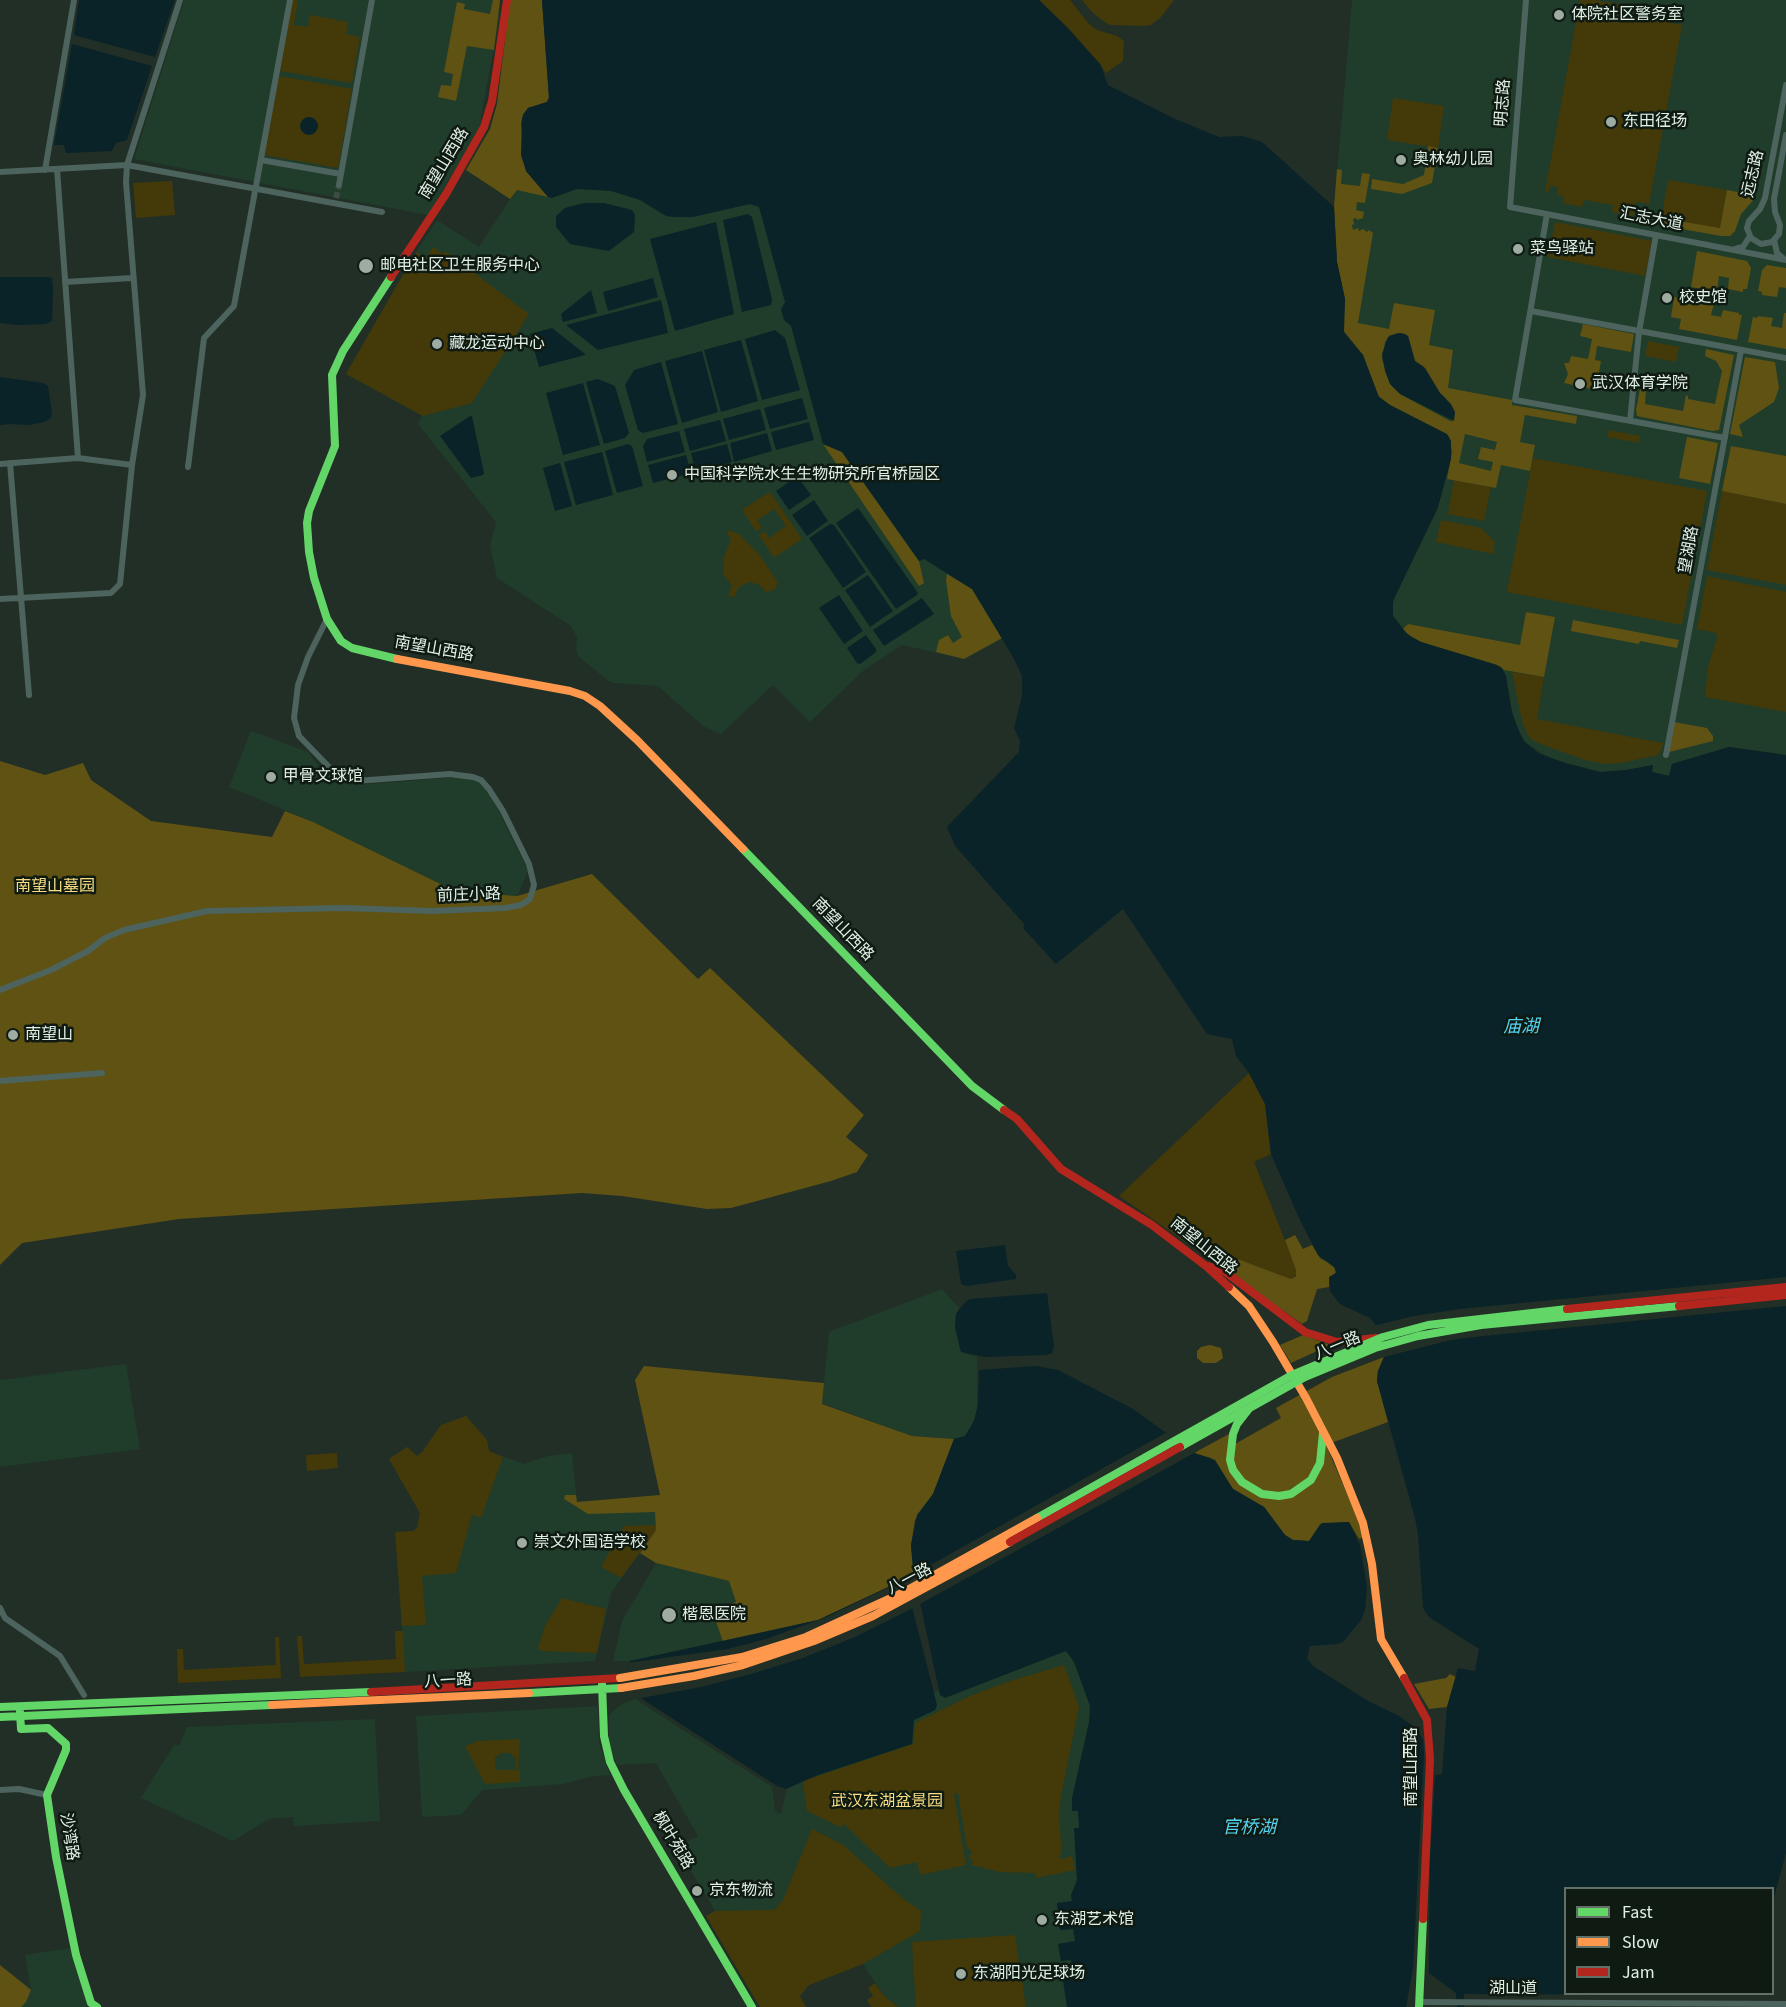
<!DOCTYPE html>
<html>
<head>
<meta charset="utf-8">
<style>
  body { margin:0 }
  #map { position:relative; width:1786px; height:2007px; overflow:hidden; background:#222f26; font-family:"Source Sans 3",sans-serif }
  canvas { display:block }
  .legend { position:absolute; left:1564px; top:1887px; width:210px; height:108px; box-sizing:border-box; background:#0f1a12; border:2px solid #637066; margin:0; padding:8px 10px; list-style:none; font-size:18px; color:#e1f0e5 }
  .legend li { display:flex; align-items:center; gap:12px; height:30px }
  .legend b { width:30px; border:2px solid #637066 }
</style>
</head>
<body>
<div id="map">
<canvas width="1786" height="2007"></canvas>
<ul class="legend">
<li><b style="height:8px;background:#63d668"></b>Fast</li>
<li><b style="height:8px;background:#ff974d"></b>Slow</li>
<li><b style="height:8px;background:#b3261e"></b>Jam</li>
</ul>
</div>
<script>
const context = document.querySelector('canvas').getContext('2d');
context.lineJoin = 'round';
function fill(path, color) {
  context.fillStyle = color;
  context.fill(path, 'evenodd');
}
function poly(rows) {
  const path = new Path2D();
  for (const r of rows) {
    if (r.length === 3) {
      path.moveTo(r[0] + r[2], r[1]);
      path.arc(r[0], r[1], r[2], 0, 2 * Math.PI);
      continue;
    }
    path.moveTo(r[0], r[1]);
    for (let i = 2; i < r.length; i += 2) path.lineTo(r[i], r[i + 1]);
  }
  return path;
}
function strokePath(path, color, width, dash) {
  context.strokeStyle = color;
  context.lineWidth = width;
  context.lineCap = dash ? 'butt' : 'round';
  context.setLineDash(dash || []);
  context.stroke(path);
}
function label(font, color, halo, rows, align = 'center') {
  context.font = font + ' "Source Sans 3","Noto Sans SC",sans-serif';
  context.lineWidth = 5;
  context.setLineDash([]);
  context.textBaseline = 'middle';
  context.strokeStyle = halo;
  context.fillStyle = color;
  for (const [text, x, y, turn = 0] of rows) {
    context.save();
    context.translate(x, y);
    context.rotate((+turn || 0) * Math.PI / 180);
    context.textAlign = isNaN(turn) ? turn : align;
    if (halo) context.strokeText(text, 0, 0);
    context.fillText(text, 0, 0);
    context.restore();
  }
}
const built = poly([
  [184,0,500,0,499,20,479,129,428,215,134,159],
  [1352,0,1786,0,1786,755,1729,747,1672,764,1670,776,1652,772,1652,766,1626,770,1600,772,1549,758,1525,742,1515,724,1509,701,1407,634,1393,616,1392,609,1395,596,1436,513,1451,459,1377,395,1345,299,1334,207],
  [558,175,756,194,1013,633,964,659,902,645,864,670,810,722,773,685,721,734,703,726,658,686,613,683,607,680,578,656,576,650,577,637,571,626,497,578,490,545,496,522,418,424,422,416,346,374,416,252,437,220,479,247,516,190],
  [251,731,308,752,320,768,356,785,462,777,477,780,484,785,496,806,528,871,517,896,455,891,313,822,229,787],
  [942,1289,959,1308,956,1314,955,1327,960,1349,966,1354,977,1357,977,1412,970,1430,965,1436,954,1439,912,1436,822,1403,829,1332],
  [126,1364,140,1449,0,1467,0,1380],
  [466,1416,487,1440,489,1451,523,1464,548,1456,572,1453,577,1502,660,1495,662,1522,611,1593,595,1661,405,1672,395,1532,413,1531,417,1528,420,1513,389,1459,407,1447,417,1456,422,1452,441,1425],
  [656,1563,729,1581,736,1602,712,1610,723,1642,630,1661,613,1661,622,1621],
  [1055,1638,1110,1681,1106,2007,898,2007,884,1996,863,1964,809,1985,800,1996,760,2007,706,1916,715,1911,677,1847,698,1836,656,1763,617,1765,609,1746,609,1715,622,1704,635,1699,772,1787,775,1811,781,1814,795,1755],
  [598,1706,599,1743,610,1775,594,1776,563,1784,482,1790,461,1815,422,1817,416,1716],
  [375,1719,380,1821,294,1826,293,1817,269,1819,233,1841,141,1798,174,1745,179,1746,187,1727],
  [70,1948,89,2003,87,2007,0,2007,0,1965,31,1989,25,1955]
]);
const green = poly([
  [292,0,298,0,294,25,308,27,310,15,348,22,346,34,360,37,352,83,280,71],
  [1039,0,1070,0,1089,24,1097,30,1117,36,1124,41,1123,61,1106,73,1100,64],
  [1082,0,1174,0,1161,17,1151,25,1142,26,1111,25,1106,23,1092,12],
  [1580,0,1595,0,1673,14,1671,23,1682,25,1649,204,1636,202,1634,216,1612,212,1613,205,1584,200,1582,207,1563,203,1564,196,1557,195,1558,187,1550,186,1548,193,1545,192],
  [279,76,352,89,338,168,264,155],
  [1393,98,1444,106,1438,148,1387,140],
  [1668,180,1727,190,1720,229,1661,218],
  [172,181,175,215,136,218,133,183],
  [1555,222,1652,241,1645,276,1548,257],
  [433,247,443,254,445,251,529,314,472,403,423,416,346,374,416,252,426,258],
  [1648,341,1679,347,1676,362,1645,356],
  [1609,430,1640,436,1639,443,1607,437],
  [1533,458,1707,491,1682,625,1507,592],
  [1454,480,1491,487,1484,521,1448,514],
  [1722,491,1786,504,1786,585,1707,570],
  [770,492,802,539,774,558,759,535,765,531,769,538,786,526,774,509,757,520,762,528,756,531,742,510],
  [1441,520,1481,528,1495,542,1493,554,1436,542],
  [726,530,738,533,758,553,777,581,777,585,774,590,766,592,760,585,749,582,739,587,734,597,728,596,732,585,723,574,724,556,731,541],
  [1707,576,1786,592,1786,712,1705,697,1708,667,1717,638,1716,633,1697,629],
  [1512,672,1544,677,1537,719,1663,743,1661,751,1658,755,1644,758,1621,763,1605,764,1585,760,1535,742,1528,736,1522,721],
  [1249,1073,1265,1104,1271,1154,1254,1162,1295,1266,1297,1274,1291,1279,1190,1241,1187,1243,1119,1196],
  [466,1416,487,1440,489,1451,503,1457,481,1518,472,1515,456,1573,422,1576,426,1625,402,1626,395,1532,413,1531,417,1528,420,1513,389,1459,407,1447,417,1456,422,1452,441,1425],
  [337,1453,338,1468,307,1471,306,1455],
  [656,1525,656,1530,621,1578,601,1567,624,1526],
  [562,1598,606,1609,597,1653,541,1651,538,1648,545,1626],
  [395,1631,403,1631,405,1672,300,1677,297,1636,302,1636,304,1664,396,1659],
  [275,1637,279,1637,281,1678,178,1683,177,1649,183,1649,184,1670,276,1665],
  [1064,1665,1079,1707,1061,1795,1059,1816,1062,1854,1059,1855,1061,1859,1072,1856,1075,1870,1036,1878,1035,1873,1000,1872,971,1865,973,1860,969,1859,972,1851,967,1848,958,1793,954,1794,966,1865,920,1875,917,1862,890,1868,844,1824,840,1827,807,1811,803,1781,913,1744,915,1723,968,1697,1007,1682],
  [520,1739,518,1770,520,1770,520,1782,485,1784,465,1746,478,1741],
  [499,1753,511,1753,512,1756,516,1756,516,1770,495,1770,495,1757,499,1756],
  [812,1829,843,1845,901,1897,921,1911,920,1931,863,1964,809,1985,800,1996,806,2007,760,2007,706,1916,715,1911,774,1910,783,1900],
  [1015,1935,1026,2007,916,2007,912,1942],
  [875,1983,884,1996,898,2007,871,2007,867,2000,873,1996,868,1988]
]);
const forest = poly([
  [493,0,500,0,494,50,467,46,456,101,438,97,441,85,451,86,453,74,444,72,457,2,465,4,464,9,490,14],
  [510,0,542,0,549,99,547,102,528,108,523,114,521,124,526,171,548,197,517,190,510,199,466,170,490,129,497,104],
  [1428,146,1438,148,1432,183,1402,194,1371,189,1372,179,1403,184,1424,175],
  [1337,169,1342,170,1341,184,1360,186,1362,173,1370,174,1365,203,1357,202,1356,210,1364,212,1363,218,1357,220,1356,218,1353,219,1354,224,1352,225,1353,230,1358,228,1359,231,1363,229,1367,232,1369,230,1373,233,1358,323,1389,329,1394,303,1435,310,1429,345,1453,350,1448,388,1512,400,1512,405,1577,416,1576,424,1525,415,1520,442,1535,445,1530,471,1501,465,1496,488,1447,479,1452,452,1449,436,1390,405,1377,395,1363,355,1343,330,1345,299,1337,262,1334,207],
  [1402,333,1408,336,1415,361,1423,366,1440,393,1446,398,1452,422,1400,394,1390,384,1382,359,1384,348,1385,342,1390,335],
  [1465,434,1497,442,1495,450,1481,447,1478,459,1493,462,1491,471,1459,463],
  [1727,190,1753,195,1756,197,1741,214,1735,231,1730,236,1721,236,1659,225,1661,218,1720,228],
  [1697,251,1747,261,1751,268,1747,289,1743,289,1743,292,1728,289,1729,278,1719,276,1717,292,1691,287],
  [1767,265,1786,268,1786,288,1779,287,1777,297,1762,295,1762,292,1758,291,1762,270],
  [1689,295,1715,300,1711,315,1721,317,1723,310,1739,313,1739,315,1742,315,1737,340,1679,329,1681,319,1671,317,1674,297,1688,300],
  [1784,313,1786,313,1786,349,1748,342,1753,317,1757,318,1758,316,1773,318,1771,326,1782,328],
  [1583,324,1634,334,1631,352,1597,346,1595,360,1601,361,1596,390,1564,383,1568,374,1564,363,1569,363,1571,356,1588,359,1592,339,1580,336],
  [1706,349,1734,355,1719,430,1712,431,1637,416,1636,410,1640,389,1646,391,1645,404,1683,411,1686,395,1688,396,1688,399,1715,404,1722,371,1716,361,1705,356],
  [1745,357,1775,362,1779,388,1774,402,1739,425,1743,437,1730,434],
  [1687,437,1718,443,1710,484,1679,478],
  [823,444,842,452,919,561,924,583,919,586],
  [1731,446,1786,456,1786,504,1722,491],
  [947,574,972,589,1002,638,964,659,936,652,939,640,948,635,953,643,962,637,951,616,946,580],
  [1526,612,1555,617,1544,677,1504,670,1497,665,1421,642,1411,637,1403,629,1408,624,1520,645],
  [1573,620,1679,640,1677,648,1640,641,1639,644,1571,631],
  [1674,722,1707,728,1713,736,1713,741,1669,752],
  [0,761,45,775,83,763,91,780,151,821,272,837,285,811,313,822,455,891,517,896,592,874,698,979,710,968,864,1115,846,1137,868,1155,857,1172,831,1181,731,1208,707,1209,622,1196,582,1193,179,1219,22,1243,0,1265],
  [1295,1235,1303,1249,1312,1245,1320,1258,1333,1265,1336,1272,1329,1280,1329,1287,1317,1289,1307,1321,1302,1324,1214,1261,1187,1243,1190,1241,1291,1279,1296,1276,1296,1270,1285,1240],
  [1303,1335,1328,1344,1328,1346,1291,1363,1280,1345],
  [1210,1345,1221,1348,1223,1358,1216,1363,1203,1363,1197,1358,1197,1351,1201,1347],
  [1384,1357,1378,1371,1377,1381,1388,1422,1326,1445,1357,1517,1364,1537,1359,1539,1349,1522,1320,1524,1309,1541,1293,1540,1285,1535,1264,1507,1233,1489,1211,1458,1194,1453,1229,1434,1235,1444,1281,1418,1276,1408,1332,1377],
  [644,1366,824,1383,822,1404,912,1436,954,1439,933,1494,915,1520,911,1545,914,1574,891,1587,818,1620,723,1642,712,1610,736,1602,729,1581,656,1563,640,1553,656,1530,655,1512,588,1514,564,1499,565,1495,576,1495,577,1502,660,1495,635,1380],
  [1450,1674,1456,1677,1447,1707,1429,1709,1414,1684,1446,1678],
  [0,1965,31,1990,26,2002,21,2007,0,2007]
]);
const water = poly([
  [79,0,175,0,155,57,74,35],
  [542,0,1039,0,1068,28,1100,64,1108,85,1173,118,1219,137,1242,136,1262,142,1334,207,1337,262,1345,299,1344,333,1363,355,1379,397,1390,405,1447,434,1451,441,1451,459,1438,507,1393,601,1393,616,1407,634,1421,642,1497,665,1502,668,1506,676,1512,712,1520,734,1525,742,1538,753,1565,763,1600,772,1626,770,1653,765,1652,772,1669,776,1672,764,1729,747,1786,755,1786,1853,1773,1901,1772,1888,1566,1888,1566,1994,1746,1995,1464,1994,1464,2007,1457,2007,1456,1993,1429,1973,1430,1860,1435,1775,1442,1774,1447,1707,1458,1668,1475,1671,1479,1649,1429,1617,1423,1608,1418,1534,1415,1518,1377,1381,1378,1371,1384,1357,1375,1324,1370,1318,1340,1304,1330,1291,1329,1277,1336,1273,1335,1268,1318,1255,1299,1218,1271,1154,1265,1104,1249,1073,1236,1056,1232,1039,1207,1034,1123,909,1056,964,1023,928,1025,925,955,846,947,827,1019,752,1020,741,1014,728,1022,696,1022,676,1013,657,972,589,924,559,919,561,842,452,823,444,791,326,784,320,781,309,785,302,759,207,750,204,693,217,673,217,666,216,640,200,611,191,577,189,552,198,548,197,526,171,521,155,522,118,528,108,547,102,549,97],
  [72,44,152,66,127,140,116,143,112,151,66,153,64,145,54,145],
  [309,126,9],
  [584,203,604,203,632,210,635,215,634,232,609,251,570,244,556,227,556,216,565,208],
  [748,214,752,217,772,299,771,305,742,312,723,220],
  [716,222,734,314,675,331,650,239],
  [0,277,48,277,52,278,53,289,52,321,46,324,17,325,0,323],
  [653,278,658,297,608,311,603,292],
  [591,290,597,313,563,322,561,314],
  [661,300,668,333,598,350,566,325],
  [552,328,585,354,585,355,539,367,530,334],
  [775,330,785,338,800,390,762,400,745,339],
  [1398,333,1405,334,1408,336,1415,361,1425,368,1440,393,1451,404,1455,412,1454,421,1400,394,1390,384,1385,371,1382,354,1388,337],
  [741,340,758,401,721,412,704,350],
  [702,351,718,412,682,423,665,361],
  [661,362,678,424,643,433,638,430,625,385,634,370],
  [0,377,43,383,48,386,52,414,50,419,44,422,30,425,10,424,0,425],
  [598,379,615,386,629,433,625,438,604,444,586,382],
  [583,383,600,445,563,455,546,393],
  [802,398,808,419,770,429,764,408],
  [760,409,766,430,729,440,723,419],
  [470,416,472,416,484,473,483,475,471,478,440,436],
  [720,420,726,441,690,451,684,429],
  [809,422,814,440,776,450,771,432],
  [679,431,685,452,647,462,643,446,647,439],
  [767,433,772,451,734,462,730,443],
  [628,444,632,446,643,486,617,493,605,451],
  [727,444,732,462,696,472,691,453],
  [602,452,613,495,576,505,564,462],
  [686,455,691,473,653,483,648,465],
  [560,463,572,506,555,511,543,468],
  [797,476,811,495,789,510,776,491],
  [814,500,828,521,807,536,792,515],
  [858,508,918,593,917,595,896,609,836,523],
  [830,524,834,525,866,572,843,588,809,538],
  [868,575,893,611,870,627,845,590],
  [839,595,863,631,844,644,819,608],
  [922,598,934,614,884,646,873,630],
  [866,635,876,649,876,652,860,664,857,663,847,648],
  [1005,1245,1008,1266,1016,1275,1016,1279,966,1286,961,1284,956,1251],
  [1047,1293,1054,1347,1052,1353,1046,1355,985,1357,961,1352,955,1327,956,1314,965,1302,970,1299],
  [1036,1366,1058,1370,1133,1409,1194,1453,1215,1460,1233,1489,1264,1507,1285,1535,1293,1540,1309,1541,1322,1523,1349,1522,1360,1545,1367,1587,1365,1610,1361,1620,1344,1641,1338,1644,1310,1646,1307,1658,1313,1666,1368,1701,1399,1716,1413,1726,1423,1739,1424,1754,1413,1968,1406,2007,1067,2007,1062,1974,1073,1972,1071,1960,1061,1961,1058,1944,1075,1941,1073,1929,1060,1930,1057,1903,1072,1901,1071,1895,1077,1880,1074,1828,1079,1828,1078,1811,1072,1811,1072,1798,1089,1722,1090,1706,1074,1662,1066,1651,945,1698,940,1695,913,1570,911,1545,917,1515,933,1494,954,1439,965,1436,974,1421,978,1404,979,1370],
  [905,1579,937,1705,935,1710,914,1720,912,1744,818,1775,786,1789,777,1786,639,1697,630,1661,818,1620]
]);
const pier = poly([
  [1786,1277,1786,1306,1483,1336,1451,1340,1380,1358,1380,1351,1373,1326,1414,1316,1460,1309],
  [1169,1431,1198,1451,918,1605,911,1576],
  [908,1578,915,1607,855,1637,803,1658,751,1674,701,1687,636,1699,627,1663,728,1649,766,1639,827,1617]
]);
const streetTunnel = poly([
  [336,198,339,185]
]);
const street = poly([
  [1526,0,1510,207,1786,260],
  [1786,85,1765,198,1760,209,1749,221,1747,228,1751,238,1761,244,1772,242,1779,234,1780,225,1775,212,1774,199,1786,135],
  [261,160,341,174],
  [57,169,78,458],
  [45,170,74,0],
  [0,172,127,165,382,212],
  [339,185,372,0],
  [1547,214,1515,400,1725,438],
  [1774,240,1777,253,1783,258],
  [1735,249,1743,247,1750,236],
  [65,282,132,278],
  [1531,311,1786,358],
  [1630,421,1639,332,1656,235],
  [10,463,29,695],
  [0,464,78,458,132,465],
  [188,467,204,338,234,306,290,0],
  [0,599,111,593,120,584,132,465,143,395,126,182,127,165,180,0],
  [1666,755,1741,350],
  [0,990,51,970,88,951,105,938,124,930,207,911,343,908,432,911,505,908,521,905,530,899,534,885,529,864,503,811,489,789,481,780,473,777,450,774,356,781,330,768,299,736,294,718,298,685,308,657,327,619],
  [0,1081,102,1073],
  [0,1608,5,1618,60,1656,84,1695],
  [0,1790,19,1789,47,1795],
  [1420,2002,1786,2004]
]);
const fast = poly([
  [391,277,343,351,332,375,335,446,309,511,307,523,309,552,314,578,327,619,341,641,352,648,397,659],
  [743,849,972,1086,1004,1110],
  [1248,1410,1237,1424,1233,1434,1230,1460,1233,1470,1242,1482,1262,1494,1279,1496,1291,1494,1311,1480,1320,1463,1323,1433],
  [602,1684,604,1736,610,1762,624,1790,752,2007],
  [529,1693,621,1688],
  [0,1707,371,1692],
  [20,1712,21,1729,48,1728,66,1744,66,1750,47,1795,56,1857,76,1955,91,2003,97,2007],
  [0,1717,272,1705],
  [1419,2007,1423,1919]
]);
const slow = poly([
  [397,659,570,691,585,696,600,706,637,740,743,849],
  [1229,1287,1249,1306,1273,1342,1306,1398,1337,1458,1363,1523,1372,1564,1381,1639,1404,1678],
  [272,1705,529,1693]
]);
const jam = poly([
  [391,277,446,194,484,127,492,101,507,0],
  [1004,1110,1017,1119,1061,1169,1152,1225,1206,1266,1229,1287],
  [1208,1266,1224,1271,1305,1332,1337,1342,1376,1338],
  [1404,1678,1427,1720,1430,1759,1423,1919],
  [371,1692,620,1678]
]);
const fastBridge = poly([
  [1180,1447,1305,1377,1375,1348,1418,1336,1481,1325,1679,1306],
  [1037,1518,1292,1375,1383,1337,1428,1325,1567,1309]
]);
const slowBridge = poly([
  [620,1678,742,1657,806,1637,902,1593,1037,1518],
  [621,1688,694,1676,743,1665,814,1641,873,1616,1010,1542]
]);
const jamBridge = poly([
  [1679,1306,1786,1295],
  [1567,1309,1786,1287],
  [1010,1542,1180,1447]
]);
const markers = [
  [1559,15,6,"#9eaca2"],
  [1611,122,6,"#9eaca2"],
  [1401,160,6,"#9eaca2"],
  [1518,249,6,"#9eaca2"],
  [366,266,8,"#9eaca2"],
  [1667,298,6,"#9eaca2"],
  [437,344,6,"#9eaca2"],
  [1580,384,6,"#9eaca2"],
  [672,475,6,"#9eaca2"],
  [271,777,6,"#9eaca2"],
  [13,1035,6,"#9eaca2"],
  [522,1543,6,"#9eaca2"],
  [669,1615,8,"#9eaca2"],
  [697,1891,6,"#9eaca2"],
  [1042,1920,6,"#9eaca2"],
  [961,1974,6,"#9eaca2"]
];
const poiNames = [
  ["体院社区警务室",1571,15],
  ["东田径场",1623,122],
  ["奥林幼儿园",1413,160],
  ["菜鸟驿站",1530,249],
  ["邮电社区卫生服务中心",380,266],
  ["校史馆",1679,298],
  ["藏龙运动中心",449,344],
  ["武汉体育学院",1592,384],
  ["中国科学院水生生物研究所官桥园区",684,475],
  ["甲骨文球馆",283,777],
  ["南望山",25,1035],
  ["崇文外国语学校",534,1543],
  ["楷恩医院",682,1615],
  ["京东物流",709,1891],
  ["东湖艺术馆",1054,1920],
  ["东湖阳光足球场",973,1974]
];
const streetNames = [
  ["明志路",1504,103,-86],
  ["南望山西路",445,164,-59],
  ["远志路",1754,174,-77],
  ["汇志大道",1651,220,11],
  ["望湖路",1690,550,-80],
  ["南望山西路",434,650,10],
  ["前庄小路",469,896,-2],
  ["南望山西路",842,930,46],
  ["南望山西路",1203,1247,39],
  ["八一路",1338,1347,-23],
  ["八一路",910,1580,-28],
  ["八一路",448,1682,-3],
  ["南望山西路",1412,1767,-90],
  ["沙湾路",68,1837,81],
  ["枫叶苑路",672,1841,59],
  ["湖山道",1513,1989]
];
const parkNames = [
  ["南望山墓园",55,887],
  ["武汉东湖盆景园",887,1802]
];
const waterNames = [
  ["庙湖",1521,1028],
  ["官桥湖",1249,1829]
];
fill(built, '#1f3d2a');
fill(green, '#443909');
fill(forest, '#605213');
fill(water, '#092328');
fill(pier, '#222f26');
strokePath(streetTunnel, '#3f4c43', 6, [6, 3]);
strokePath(street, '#4d635e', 6);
strokePath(fast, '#63d668', 8);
strokePath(slow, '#ff974d', 8);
strokePath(jam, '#b3261e', 8);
strokePath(fastBridge, '#63d668', 8);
strokePath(slowBridge, '#ff974d', 8);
strokePath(jamBridge, '#b3261e', 8);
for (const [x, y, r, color] of markers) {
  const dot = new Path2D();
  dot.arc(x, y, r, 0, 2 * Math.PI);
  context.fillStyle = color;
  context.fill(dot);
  strokePath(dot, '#0f1a12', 2);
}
label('16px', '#e1f0e5', '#0f1a12', poiNames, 'left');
label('16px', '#e1f0e5', '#0f1a12', streetNames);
label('16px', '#fade80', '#0f1a12', parkNames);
label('italic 18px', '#54d4f1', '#0f1a12', waterNames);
</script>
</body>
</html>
